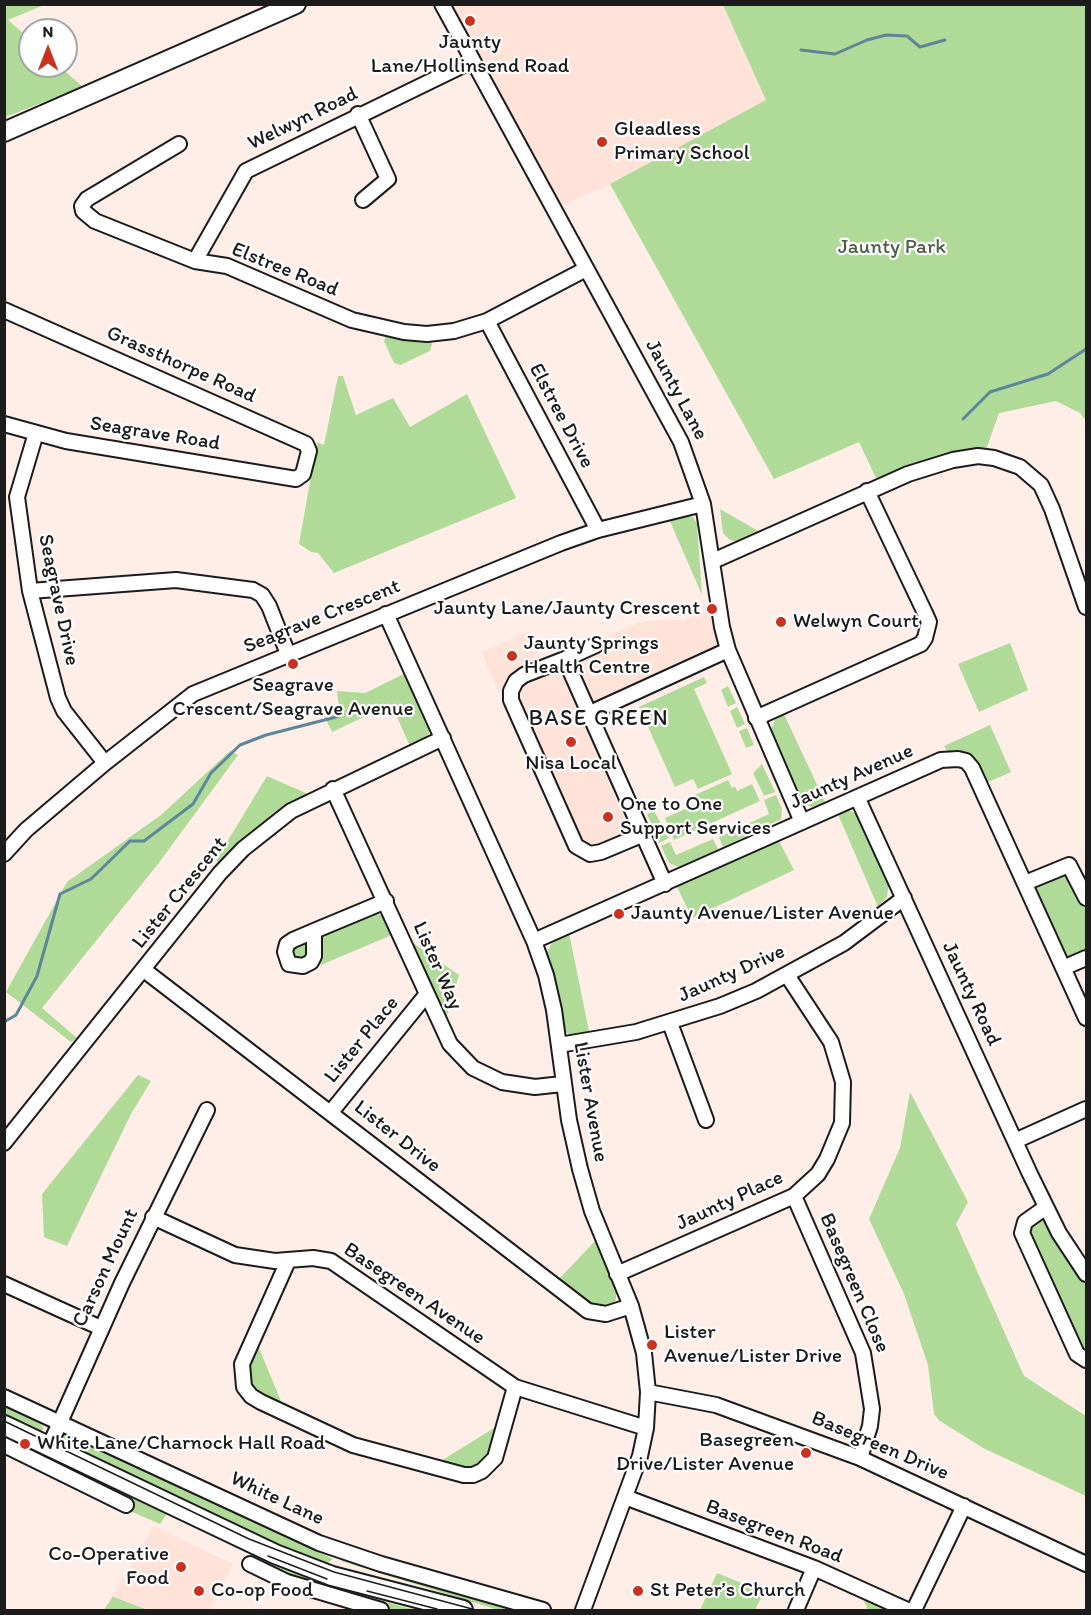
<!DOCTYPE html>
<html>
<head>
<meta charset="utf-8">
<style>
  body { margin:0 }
  #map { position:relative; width:1091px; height:1615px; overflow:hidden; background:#ffeee8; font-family:Itim,sans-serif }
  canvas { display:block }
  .frame { position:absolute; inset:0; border:6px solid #1c1c1c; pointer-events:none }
  .north { position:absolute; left:18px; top:18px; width:60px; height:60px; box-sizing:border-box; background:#fff; border:2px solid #a4a4a4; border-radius:50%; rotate:0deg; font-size:16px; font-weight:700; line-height:24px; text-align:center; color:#1c1c1c }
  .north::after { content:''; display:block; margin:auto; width:21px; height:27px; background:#c8321e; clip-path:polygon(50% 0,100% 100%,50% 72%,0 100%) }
</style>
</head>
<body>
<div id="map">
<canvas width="1091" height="1615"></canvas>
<div class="frame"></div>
<div class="north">N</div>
</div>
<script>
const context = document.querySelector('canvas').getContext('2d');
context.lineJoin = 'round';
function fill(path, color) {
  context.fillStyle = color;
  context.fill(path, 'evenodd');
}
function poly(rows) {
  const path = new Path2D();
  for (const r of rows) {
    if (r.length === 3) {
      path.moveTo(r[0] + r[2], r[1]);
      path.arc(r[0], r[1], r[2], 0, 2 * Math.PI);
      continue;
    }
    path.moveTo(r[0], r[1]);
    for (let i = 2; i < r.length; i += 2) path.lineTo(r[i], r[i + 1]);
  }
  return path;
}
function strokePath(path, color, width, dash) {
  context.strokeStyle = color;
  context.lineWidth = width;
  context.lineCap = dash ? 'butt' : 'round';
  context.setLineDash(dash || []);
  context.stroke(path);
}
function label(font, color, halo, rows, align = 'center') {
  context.font = font + ' Itim,sans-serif';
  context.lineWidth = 4.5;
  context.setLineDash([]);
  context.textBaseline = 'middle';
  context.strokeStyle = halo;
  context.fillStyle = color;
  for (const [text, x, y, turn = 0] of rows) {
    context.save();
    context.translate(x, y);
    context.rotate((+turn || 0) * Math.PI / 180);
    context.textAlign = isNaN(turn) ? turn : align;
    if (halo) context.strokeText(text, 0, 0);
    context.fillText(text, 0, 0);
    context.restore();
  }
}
const built = poly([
  [443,5,723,5,766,100,610,184,553,210],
  [707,611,713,611,719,650,591,711,638,834,597,852,571,849,481,652,530,631,542,662,644,621,684,620],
  [154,1526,233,1564,210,1610,148,1610,113,1596]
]);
const green = poly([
  [4,5,44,5,8,20,30,39,30,66,59,66,83,87,5,117],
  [723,5,1086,5,1086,421,1080,413,1056,401,999,413,987,447,876,478,859,442,774,479,610,184,766,100],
  [386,336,429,339,432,344,430,351,400,365,394,363,384,341],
  [338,376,343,376,356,415,393,398,410,427,467,394,516,498,334,573,318,553,311,552,299,544,317,442,324,445],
  [720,509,760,532,740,542,730,540,723,533],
  [684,516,693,517,697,524,702,595,669,519],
  [1010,643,1028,690,979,712,958,664],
  [406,673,429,724,429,733,424,740,410,746,391,704,332,732,324,715,339,710,337,691,365,693],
  [704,677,707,683,694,689,732,774,698,789,693,779,675,787,639,707],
  [728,686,736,703,728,707,721,690],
  [737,707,745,724,737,728,730,711],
  [783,712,826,804,812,807,802,803,770,732,777,715],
  [990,725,1011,772,986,783,971,756,947,751,944,746],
  [747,728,754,745,746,748,739,731],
  [230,751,238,755,158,864,42,1008,77,1038,71,1042,6,992,67,882,161,815],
  [762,764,775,792,764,796,753,773],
  [267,776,308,794,287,808,221,865,216,860],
  [728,780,732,788,735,786,737,791,752,784,760,801,674,840,665,818,698,803,695,795],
  [776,795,782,809,781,819,723,847,719,837,769,814,764,800],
  [848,810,859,815,889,881,887,897,878,907,837,812],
  [654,811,669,838,659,843,647,814],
  [713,839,718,849,678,867,669,863,661,846,670,842,676,855],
  [778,839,794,870,692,918,676,885],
  [1060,872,1070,873,1086,908,1086,952,1071,957,1061,952,1036,892,1037,883],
  [374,913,386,917,394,934,321,965,319,960,320,936],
  [569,933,590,1036,575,1039,565,1031,546,954,552,943],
  [406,938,459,975,445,1022],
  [300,951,9],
  [138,1075,151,1081,131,1114,67,1246,44,1237,42,1194],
  [910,1092,968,1202,956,1224,1024,1376,1086,1416,1086,1496,983,1448,940,1421,934,1414,928,1365,904,1294,869,1219,900,1148],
  [1036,1220,1044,1221,1086,1285,1086,1354,1080,1350,1030,1239,1027,1227],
  [596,1240,616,1290,616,1300,609,1307,601,1309,590,1305,558,1280],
  [257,1343,283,1406,254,1391,248,1383,247,1365],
  [5,1403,38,1420,44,1429,39,1432,5,1415],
  [499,1425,488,1458,482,1464,462,1470,436,1464],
  [5,1432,168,1512,160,1524,130,1511,134,1502,13,1445,5,1440],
  [67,1433,172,1480,333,1559,328,1563,242,1532,64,1444,62,1437],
  [252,1554,313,1579,315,1582,300,1579,253,1559],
  [345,1558,523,1610,498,1610,341,1561],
  [717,1573,764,1592,755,1610,700,1610],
  [330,1587,408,1608,428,1610,394,1610,329,1589],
  [861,1595,894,1610,868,1610],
  [113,1596,114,1597,148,1610,104,1610]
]);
const stream = poly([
  [801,50,835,54,867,40,886,35,907,36,920,47,945,40],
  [963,419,990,392,1048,374,1086,349],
  [4,1022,16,1015,37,976,60,894,91,879,130,841,144,841,193,804,211,773,240,745,266,735,340,716]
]);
const street = poly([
  [442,4,681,442,703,504,722,627,728,650,802,822],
  [358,114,388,179,363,200],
  [179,144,87,199,82,206,83,211,95,221,195,261,227,266,352,320,404,332,427,334,454,331,487,321,586,269],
  [195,261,246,171,472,61],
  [4,310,306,444,309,451,303,474,296,479,66,441,4,424],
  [487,321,598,530],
  [36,433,17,497,30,591,58,698,64,711,105,763],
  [713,561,908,474,953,460,978,456,994,458,1020,467,1041,485,1052,509,1086,607],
  [30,591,176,580,253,590,262,595,269,606,288,654],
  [386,614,534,941,546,975,554,1010,569,1120,580,1169,592,1211,631,1306,644,1353,648,1392,646,1428,640,1456,583,1610],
  [596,645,565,659,665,884],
  [565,659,524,675,516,681,511,691,511,700,576,846,590,854,601,852,644,834],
  [590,713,728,650],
  [756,718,921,644,925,638,929,622,925,613,867,491],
  [333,789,450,1044,473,1068,502,1082,535,1087,562,1084],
  [858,799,1030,1174,1059,1233,1086,1274],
  [4,854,26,830,105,763,193,694,561,543,598,530,703,504],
  [1025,883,1069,865,1086,898],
  [314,931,314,956,311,962,303,966,289,964,285,952,287,944,293,940,314,931,386,901],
  [534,941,941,760,958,759,966,761,972,768,1086,1018],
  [1063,968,1086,958],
  [144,970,588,1311,606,1314,631,1306],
  [670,1023,706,1120],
  [559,1045,636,1032,720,1006,756,991,844,943,904,898],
  [331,1112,427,994],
  [1015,1141,1086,1109],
  [4,1143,220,873,243,849,291,811,443,738],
  [794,1196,863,1353,872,1409,870,1426,860,1458],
  [1046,1207,1025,1222,1022,1233,1077,1354,1086,1360],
  [153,1217,235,1255,275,1261,313,1258,331,1261,515,1387,646,1428],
  [288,1261,242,1364,244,1387,251,1396,261,1402,353,1445,464,1475,473,1475,482,1471,495,1458,515,1387],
  [617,1274,794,1196,818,1174,827,1159,842,1123,843,1082,831,1042,787,975],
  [4,1284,101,1328],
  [648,1392,716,1405,860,1458,1086,1564],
  [4,1397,319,1543,381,1564,543,1610],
  [4,1445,126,1505],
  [49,1447,122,1283,207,1110],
  [625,1497,814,1568,907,1610],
  [250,1564,287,1582,381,1610],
  [796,1610,814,1568],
  [914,1610,964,1506]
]);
const secondary = poly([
  [4,132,296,4],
  [4,1425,275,1554,332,1576,463,1610]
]);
const tram = poly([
  [4,1421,249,1539,334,1572,476,1610],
  [268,1556,327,1579],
  [367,1591,437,1609]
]);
const markers = [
  [470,21,6,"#c8321e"],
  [602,142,6,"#c8321e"],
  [712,609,6,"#c8321e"],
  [781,622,6,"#c8321e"],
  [512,656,6,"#c8321e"],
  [293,664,6,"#c8321e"],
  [571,742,6,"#c8321e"],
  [608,817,6,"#c8321e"],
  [619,914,6,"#c8321e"],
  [652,1345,6,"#c8321e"],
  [25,1444,6,"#c8321e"],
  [806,1453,6,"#c8321e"],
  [181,1567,6,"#c8321e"],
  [199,1591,6,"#c8321e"],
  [638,1591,6,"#c8321e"]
];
const poiNames = [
  ["Jaunty",470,43,"center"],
  ["Lane/Hollinsend Road",470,67,"center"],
  ["Gleadless",614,130],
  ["Primary School",614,154],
  ["Jaunty Lane/Jaunty Crescent",700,609,"right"],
  ["Welwyn Court",793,622],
  ["Jaunty Springs",524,644],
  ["Health Centre",524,668],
  ["Seagrave",293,686,"center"],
  ["Crescent/Seagrave Avenue",293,710,"center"],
  ["Nisa Local",571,764,"center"],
  ["One to One",620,805],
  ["Support Services",620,829],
  ["Jaunty Avenue/Lister Avenue",631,914],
  ["Lister",664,1333],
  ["Avenue/Lister Drive",664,1357],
  ["Basegreen",794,1441,"right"],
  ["Drive/Lister Avenue",794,1465,"right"],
  ["White Lane/Charnock Hall Road",37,1444],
  ["Co-Operative",169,1555,"right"],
  ["Food",169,1579,"right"],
  ["Co-op Food",211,1591],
  ["St Peter’s Church",650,1591]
];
const streetNames = [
  ["Welwyn Road",303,119,-26],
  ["Elstree Road",285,270,22],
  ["Grassthorpe Road",181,365,24],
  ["Jaunty Lane",676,390,62],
  ["Elstree Drive",561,416,62],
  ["Seagrave Road",155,434,9],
  ["Seagrave Drive",58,600,78],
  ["Seagrave Crescent",322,617,-22],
  ["Jaunty Avenue",852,777,-24],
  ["Lister Crescent",180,893,-51],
  ["Lister Way",437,966,66],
  ["Jaunty Drive",732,974,-24],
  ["Jaunty Road",971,994,65],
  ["Lister Place",362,1040,-51],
  ["Lister Avenue",590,1102,80],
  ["Lister Drive",397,1137,38],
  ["Jaunty Place",730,1201,-25],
  ["Carson Mount",106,1268,-65],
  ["Basegreen Close",854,1283,67],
  ["Basegreen Avenue",414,1294,34],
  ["Basegreen Drive",880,1446,23],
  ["White Lane",277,1499,25],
  ["Basegreen Road",774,1532,21]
];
const parkNames = [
  ["Jaunty Park",892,248]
];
const neighbourhoodNames = [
  ["BASE GREEN",599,719]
];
fill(built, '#ffe2d8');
fill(green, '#afda98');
strokePath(stream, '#5d8798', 3);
strokePath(street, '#1c1c1c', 18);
strokePath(secondary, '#1c1c1c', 22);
strokePath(street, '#fff', 14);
strokePath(secondary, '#fff', 18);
strokePath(tram, '#1c1c1c', 1.5);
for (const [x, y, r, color] of markers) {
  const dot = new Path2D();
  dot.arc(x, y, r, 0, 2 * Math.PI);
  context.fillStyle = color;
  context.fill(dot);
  strokePath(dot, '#fff', 2);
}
label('21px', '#1c1c1c', '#fff', poiNames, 'left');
label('21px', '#1c1c1c', '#fff', streetNames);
label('21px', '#4f5e47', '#fff', parkNames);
context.letterSpacing = '1.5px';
label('22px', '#1c1c1c', '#fff', neighbourhoodNames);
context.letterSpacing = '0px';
</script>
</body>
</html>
